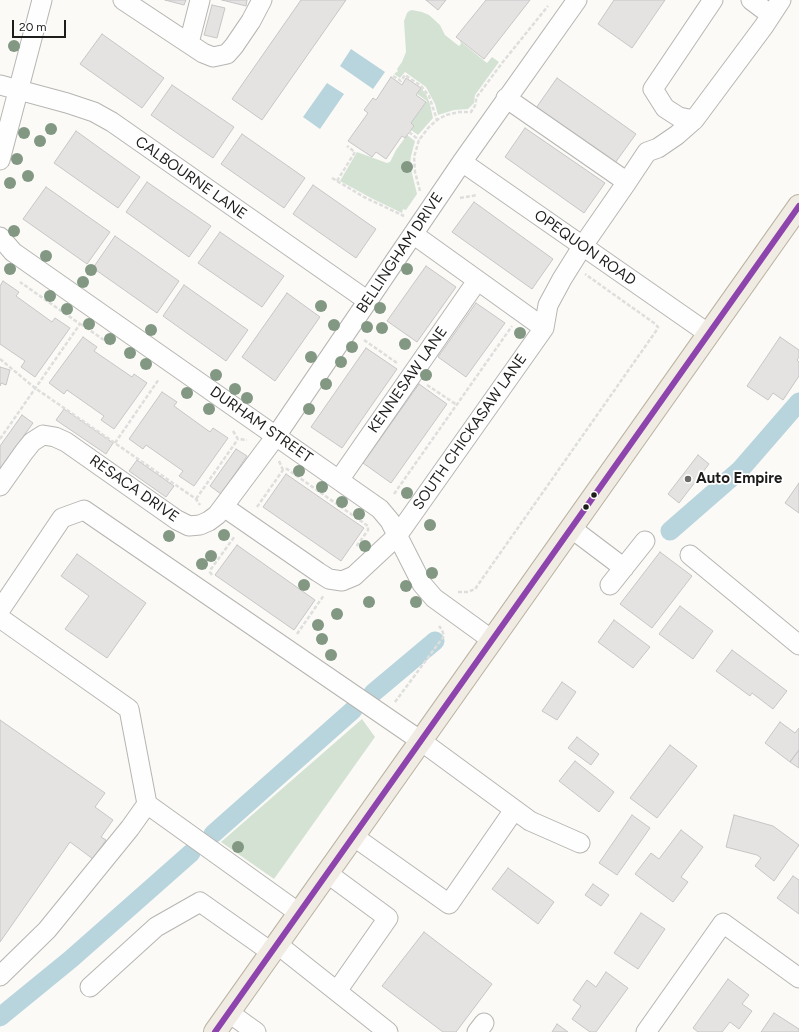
<!DOCTYPE html>
<html>
<head>
<meta charset="utf-8">
<style>
  body { margin:0 }
  #map { position:relative; width:799px; height:1032px; overflow:hidden; background:#fbfaf7; font-family:Figtree,sans-serif }
  canvas { display:block }
  .scale { position:absolute; left:12px; top:20px; width:54px; height:18px; box-sizing:border-box; border:2px solid #1e1d1b; border-top:0; padding-left:5px; font-size:12px; line-height:14px; white-space:nowrap; color:#1e1d1b; -webkit-text-stroke:3px #fff; paint-order:stroke }
</style>
</head>
<body>
<div id="map">
<canvas width="799" height="1032"></canvas>
<div class="scale">20 m</div>
</div>
<script>
const context = document.querySelector('canvas').getContext('2d');
context.lineJoin = 'round';
function fill(path, color) {
  context.fillStyle = color;
  context.fill(path, 'evenodd');
}
function poly(rows) {
  const path = new Path2D();
  for (const r of rows) {
    path.moveTo(r[0], r[1]);
    for (let i = 2; i < r.length; i += 2) path.lineTo(r[i], r[i + 1]);
  }
  return path;
}
function strokePath(path, color, width, dash) {
  context.strokeStyle = color;
  context.lineWidth = width;
  context.lineCap = dash ? 'butt' : 'round';
  context.setLineDash(dash || []);
  context.stroke(path);
}
function label(font, color, halo, rows, align = 'center') {
  context.font = font + ' Figtree,sans-serif';
  context.lineWidth = 3.5;
  context.setLineDash([]);
  context.textBaseline = 'middle';
  context.strokeStyle = halo;
  context.fillStyle = color;
  for (const [text, x, y, turn = 0] of rows) {
    context.save();
    context.translate(x, y);
    context.rotate((+turn || 0) * Math.PI / 180);
    context.textAlign = isNaN(turn) ? turn : align;
    if (halo) context.strokeText(text, 0, 0);
    context.fillText(text, 0, 0);
    context.restore();
  }
}
const green = poly([
  [412,10,422,12,429,15,440,25,445,35,459,46,461,44,460,41,487,63,492,57,499,62,475,95,474,103,468,109,454,110,438,115,435,104,426,87,405,72,400,78,394,74,398,71,397,69,402,62,406,52,404,21,407,13,409,11],
  [421,88,426,94,430,104,433,118,418,135,411,130,414,126,411,123,427,101,417,94],
  [407,135,415,141,411,156,410,165,417,194,406,210,403,209,402,213,371,198,340,181,357,152,387,163,390,162,396,150],
  [362,719,375,737,274,879,221,842]
]);
const water = poly([
  [351,49,385,72,373,89,340,66],
  [327,83,344,94,320,129,303,117]
]);
const canal = poly([
  [670,531,740,470,799,402],
  [373,693,435,641],
  [213,834,353,710],
  [0,1017,71,959,191,853]
]);
const building = poly([
  [165,0,186,0,184,5,165,0],
  [222,0,247,0,246,6,222,0],
  [301,0,346,0,262,120,232,99,301,0],
  [426,0,446,0,438,10,426,0],
  [486,0,530,0,484,59,456,37,486,0],
  [614,0,665,0,632,48,598,24,614,0],
  [212,5,225,8,217,38,204,35,212,5],
  [102,34,164,78,142,108,80,64,102,34],
  [391,77,402,85,406,78,421,88,416,95,426,102,411,123,414,126,405,138,402,136,386,159,376,152,372,157,348,141,368,113,364,110,373,98,376,100,391,77],
  [557,78,636,134,615,163,536,108,557,78],
  [172,85,234,127,213,158,151,115,172,85],
  [525,128,605,183,584,213,505,157,525,128],
  [76,131,140,177,118,208,54,163,76,131],
  [242,134,305,178,284,208,221,164,242,134],
  [147,182,211,226,189,257,126,212,147,182],
  [313,185,376,229,356,258,293,214,313,185],
  [46,187,110,232,87,264,23,219,46,187],
  [474,202,553,259,532,289,452,232,474,202],
  [220,232,284,276,262,307,198,263,220,232],
  [115,236,179,281,157,313,93,268,115,236],
  [426,266,456,287,417,342,387,321,426,266],
  [3,281,19,292,16,296,52,322,55,318,70,328,35,377,21,367,25,361,0,344,0,286,3,281],
  [184,285,248,330,226,361,163,316,184,285],
  [287,293,320,317,275,381,242,357,287,293],
  [476,303,505,323,466,377,438,357,476,303],
  [83,337,97,347,94,351,132,377,134,374,147,383,114,429,101,420,104,416,67,390,64,394,49,383,83,337],
  [780,337,799,350,799,357,797,360,799,362,799,376,783,400,773,393,768,400,747,386,780,337],
  [366,348,397,369,342,448,311,427,366,348],
  [0,367,10,370,6,385,1,383,0,386,0,367],
  [419,384,447,404,391,483,363,463,419,384],
  [162,392,177,402,174,406,210,432,213,428,228,438,194,486,179,476,183,471,146,445,143,449,129,439,162,392],
  [64,409,113,443,106,454,56,420,64,409],
  [22,415,33,423,0,469,0,446,22,415],
  [236,449,247,456,221,494,210,486,236,449],
  [698,455,709,464,679,503,668,494,698,455],
  [137,460,174,486,166,497,129,471,137,460],
  [286,474,364,528,341,561,263,507,286,474],
  [799,483,799,513,785,503,799,483],
  [237,545,315,600,294,630,215,575,237,545],
  [660,552,692,576,652,628,620,604,660,552],
  [77,554,146,603,107,658,65,629,89,596,61,576,77,554],
  [680,606,713,631,693,659,659,634,680,606],
  [614,620,650,647,633,668,598,642,614,620],
  [732,650,787,691,773,709,752,693,750,696,716,671,732,650],
  [562,682,576,692,557,720,542,711,562,682],
  [0,720,105,793,95,807,113,820,101,837,106,840,93,859,70,842,0,942,0,720],
  [780,722,795,733,799,728,799,750,790,762,765,743,780,722],
  [577,737,599,754,591,765,568,748,577,737],
  [670,745,697,766,657,818,630,798,670,745],
  [799,750,799,768,790,762,799,750],
  [575,761,614,792,599,812,559,781,575,761],
  [632,815,650,828,617,875,599,863,632,815],
  [734,815,773,826,799,845,774,881,755,866,761,858,757,855,726,847,734,815],
  [681,830,703,847,681,877,688,882,673,902,635,874,651,853,659,859,681,830],
  [508,868,554,902,538,924,492,889,508,868],
  [793,876,799,880,799,914,777,898,793,876],
  [593,884,609,895,601,906,585,895,593,884],
  [641,913,665,929,638,969,614,953,641,913],
  [424,932,492,984,456,1032,443,1032,382,986,424,932],
  [606,972,628,988,596,1032,590,1032,572,1019,581,1006,573,1000,587,980,596,987,606,972],
  [728,979,749,995,742,1004,752,1011,739,1029,730,1022,722,1032,698,1032,693,1028,728,979],
  [774,1013,799,1029,799,1032,761,1032,774,1013],
  [557,1024,568,1032,552,1032,557,1024]
]);
const path = poly([
  [393,76,401,81,405,75,421,86,429,96,437,120],
  [409,132,419,140],
  [332,178,364,197,404,216],
  [337,181,355,152,347,146],
  [420,191,415,172,414,157,419,140,429,127,437,120,446,115,459,112,471,112,476,104,476,98,502,63,548,6],
  [460,198,477,195],
  [81,324,111,345],
  [364,340,397,363],
  [0,359,35,388,196,499,200,505],
  [427,385,457,405],
  [233,431,238,439,247,440],
  [0,439,80,324,20,282],
  [115,443,159,379],
  [279,461,283,470],
  [394,494,512,326],
  [196,499,238,439],
  [257,507,283,470,287,469,368,526,368,530,356,547],
  [212,575,210,572,211,569,235,536],
  [458,592,468,592,475,589,656,331,658,327,654,323,585,274],
  [297,634,324,595],
  [395,702,444,636,442,630,439,626]
]);
const minor = poly([
  [123,0,203,53,213,57,227,54,234,46,251,21,262,0],
  [713,0,653,89,665,108,679,117,694,120,764,26,781,0],
  [751,0,771,15],
  [189,43,200,0],
  [0,85,67,103,94,112,112,122,368,301],
  [0,160,42,0],
  [462,162,709,334],
  [627,182,647,152,658,148,677,135,694,120],
  [413,234,544,328],
  [0,237,13,252,380,509,390,521,422,584,434,598,492,640],
  [339,480,477,281],
  [0,486,24,452,32,442,43,435,55,437,66,442,177,520,189,526,200,525,209,521,217,515,276,436,462,162,577,0],
  [224,507,318,572,329,579,342,581,354,576,397,536,544,328,548,305,562,279,582,247,627,182,506,98],
  [571,528,624,568],
  [690,555,799,645],
  [610,585,645,541],
  [0,610,62,518,84,510,421,741,530,821,580,843],
  [0,618,129,709,147,804,130,828,47,930,0,976],
  [147,804,299,913],
  [353,836,449,904,514,810],
  [327,873,388,918,337,991],
  [277,944,388,1032],
  [90,987,156,927,200,902,271,952],
  [228,1012,256,1032],
  [477,1032,484,1023],
  [646,1032,723,923,799,978]
]);
const major = poly([
  [215,1032,799,206]
]);
const bus1 = poly([
  [215,1032,799,206]
]);
const trees = [
  [14,46],
  [51,129],
  [24,133],
  [40,141],
  [17,159],
  [407,167],
  [28,176],
  [10,183],
  [14,231],
  [46,256],
  [10,269],
  [407,269],
  [91,270],
  [83,282],
  [50,296],
  [321,306],
  [380,308],
  [67,309],
  [89,324],
  [334,325],
  [367,327],
  [382,328],
  [151,330],
  [520,333],
  [110,339],
  [405,344],
  [352,347],
  [130,353],
  [311,357],
  [341,362],
  [146,364],
  [216,375],
  [426,375],
  [326,384],
  [235,389],
  [187,393],
  [247,398],
  [209,409],
  [309,409],
  [299,471],
  [322,487],
  [407,493],
  [342,502],
  [359,514],
  [430,525],
  [224,535],
  [169,536],
  [365,546],
  [211,556],
  [202,564],
  [432,573],
  [304,585],
  [406,586],
  [369,602],
  [416,602],
  [337,614],
  [318,625],
  [322,639],
  [331,655],
  [238,847]
];
const markers = [
  [688,479,4,"#6b6a68"],
  [594,495,3.5,"#1e1d1b"],
  [586,507,3.5,"#1e1d1b"]
];
const streetNames = [
  ["CALBOURNE LANE",191,178,35],
  ["OPEQUON ROAD",585,248,35],
  ["BELLINGHAM DRIVE",400,253,-56],
  ["KENNESAW LANE",408,380,-55],
  ["DURHAM STREET",261,425,35],
  ["SOUTH CHICKASAW LANE",470,432,-55],
  ["RESACA DRIVE",134,489,35]
];
const poiNames = [
  ["Auto Empire",696,479]
];
fill(green, '#d4e2d3');
fill(water, '#b8d4dc');
strokePath(canal, '#b8d4dc', 19);
fill(building, '#e4e3e2');
strokePath(building, '#c7c5c5', 1);
strokePath(minor, '#b6b5b2', 21);
strokePath(major, '#bab3a2', 24);
strokePath(path, '#dededd', 2.5, [4, 2]);
strokePath(minor, '#fefefe', 19);
strokePath(major, '#f1ece3', 22);
strokePath(bus1, '#8e44ad', 6);
context.fillStyle = '#829883';
for (const [x, y] of trees) {
  context.beginPath();
  context.arc(x, y, 6, 0, 2 * Math.PI);
  context.fill();
}
for (const [x, y, r, color] of markers) {
  const dot = new Path2D();
  dot.arc(x, y, r, 0, 2 * Math.PI);
  context.fillStyle = color;
  context.fill(dot);
  strokePath(dot, '#fff', 1.5);
}
label('15px', '#1e1d1b', '#fff', streetNames);
label('bold 15px', '#1e1d1b', '#fff', poiNames, 'left');
</script>
</body>
</html>
